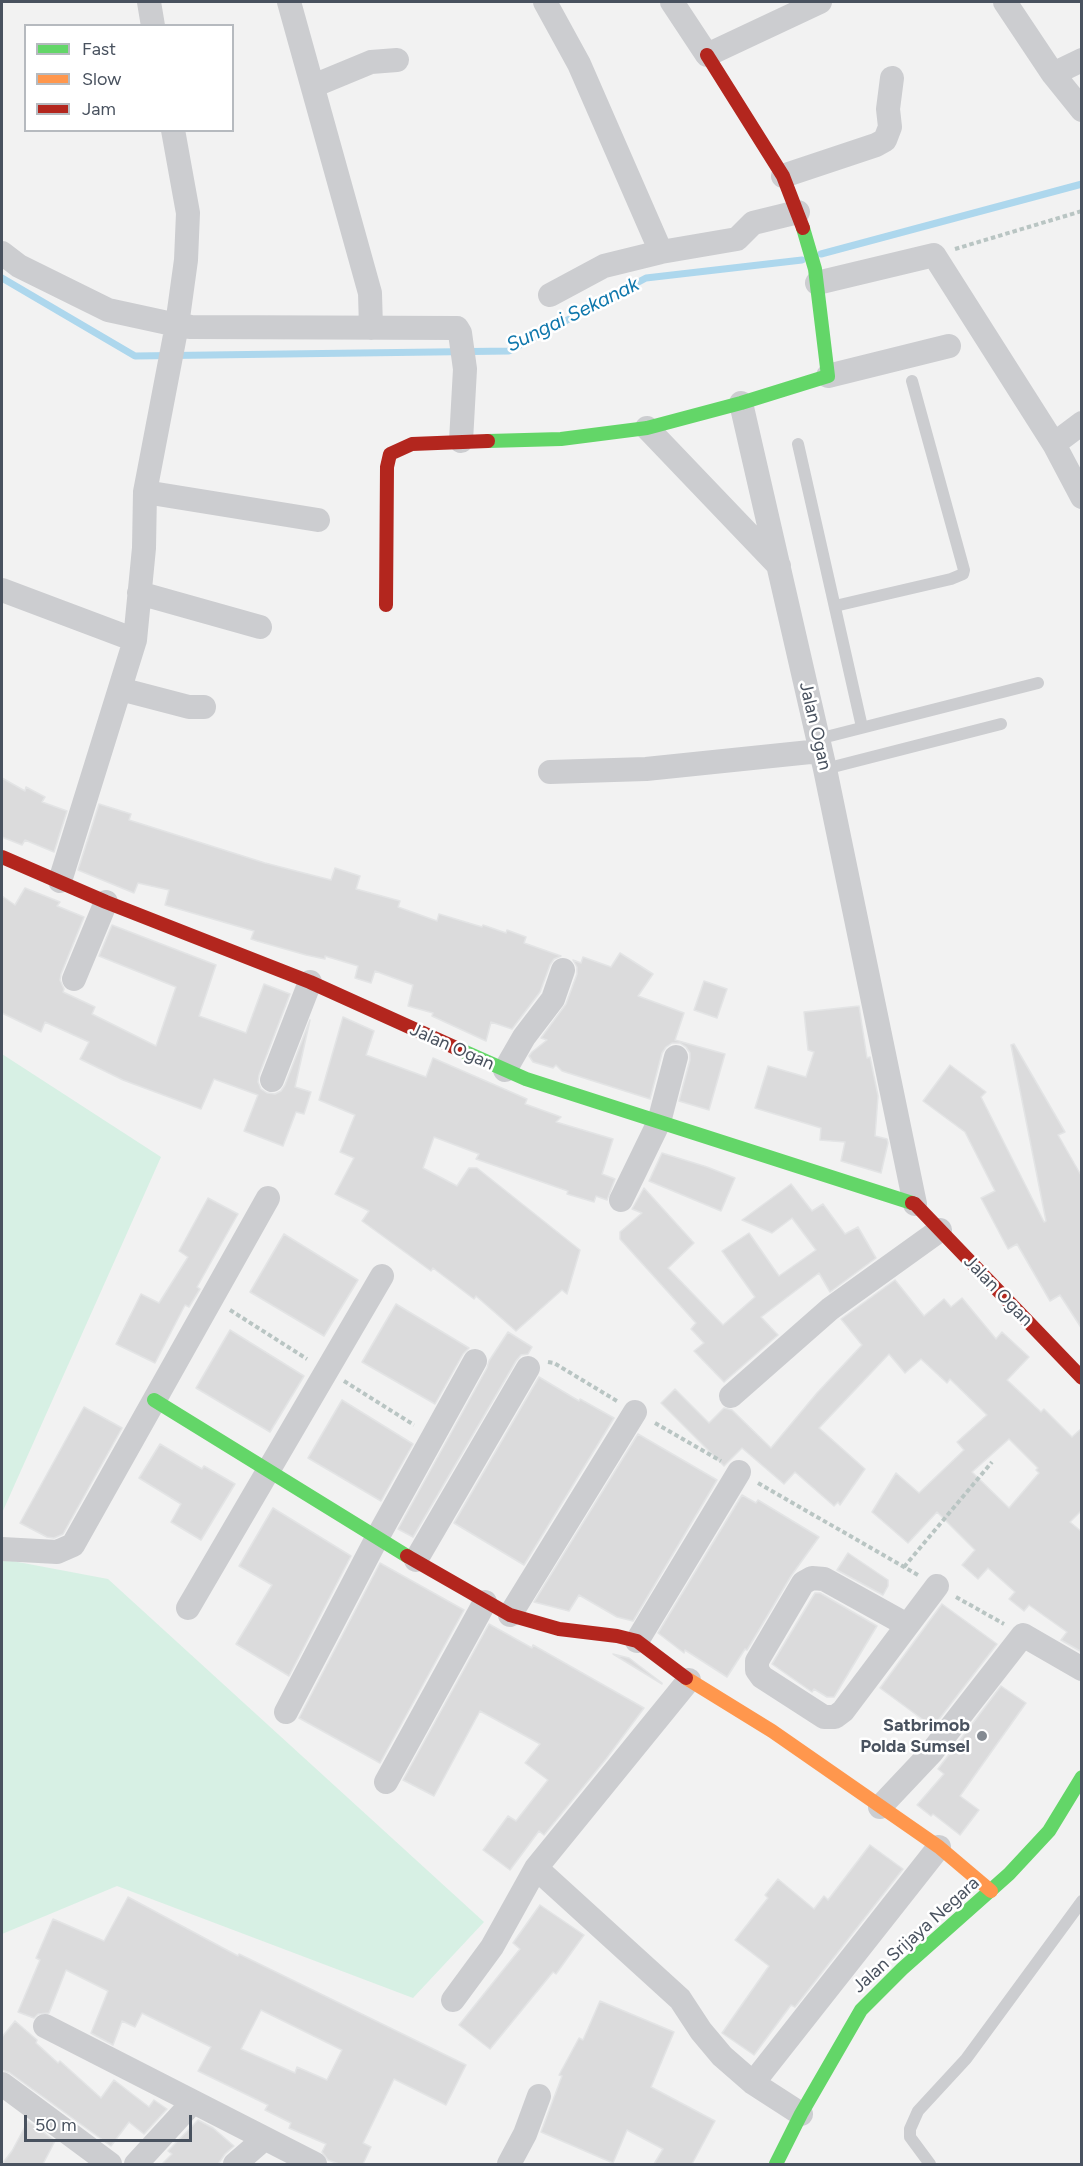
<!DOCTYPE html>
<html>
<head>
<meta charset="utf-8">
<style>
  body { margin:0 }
  #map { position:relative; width:1083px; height:2166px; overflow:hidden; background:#f2f2f2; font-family:Figtree,sans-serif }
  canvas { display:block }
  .frame { position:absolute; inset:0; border:3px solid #49525f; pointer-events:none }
  .legend { position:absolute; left:24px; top:24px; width:210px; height:108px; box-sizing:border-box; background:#fff; border:2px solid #b6babf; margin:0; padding:8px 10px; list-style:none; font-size:18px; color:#49525f }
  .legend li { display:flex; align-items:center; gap:12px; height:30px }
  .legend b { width:30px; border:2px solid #b6babf }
  .scale { position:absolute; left:24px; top:2115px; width:168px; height:27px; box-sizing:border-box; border:3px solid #49525f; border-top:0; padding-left:8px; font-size:18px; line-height:21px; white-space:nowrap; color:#49525f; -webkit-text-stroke:4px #fff; paint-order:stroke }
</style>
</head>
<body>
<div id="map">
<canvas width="1083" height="2166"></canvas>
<div class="frame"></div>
<ul class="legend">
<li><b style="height:8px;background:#63d668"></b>Fast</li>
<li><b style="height:8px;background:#ff974d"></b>Slow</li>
<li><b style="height:8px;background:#b3261e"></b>Jam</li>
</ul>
<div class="scale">50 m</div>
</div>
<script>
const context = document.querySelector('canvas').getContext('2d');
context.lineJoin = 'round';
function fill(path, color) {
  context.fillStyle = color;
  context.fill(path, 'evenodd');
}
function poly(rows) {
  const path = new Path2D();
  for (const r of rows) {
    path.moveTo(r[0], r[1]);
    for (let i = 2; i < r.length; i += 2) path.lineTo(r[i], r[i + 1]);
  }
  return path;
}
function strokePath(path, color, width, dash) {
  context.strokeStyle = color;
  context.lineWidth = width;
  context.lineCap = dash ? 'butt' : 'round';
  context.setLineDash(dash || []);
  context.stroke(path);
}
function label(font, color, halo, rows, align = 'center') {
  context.font = font + ' Figtree,sans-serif';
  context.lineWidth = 5;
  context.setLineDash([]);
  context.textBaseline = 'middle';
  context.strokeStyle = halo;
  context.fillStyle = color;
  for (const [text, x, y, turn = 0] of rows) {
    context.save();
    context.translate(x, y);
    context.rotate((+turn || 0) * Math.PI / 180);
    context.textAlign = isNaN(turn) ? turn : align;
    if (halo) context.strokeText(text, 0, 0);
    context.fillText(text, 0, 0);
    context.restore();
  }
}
const green = poly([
  [2,1054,161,1157,2,1513],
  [2,1559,108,1579,484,1922,413,1998,117,1886,2,1934]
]);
const stream = poly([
  [821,254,1082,184],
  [2,278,135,356,509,351,646,278,802,260]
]);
const building = poly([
  [2,778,25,791,26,787,45,797,42,802,67,811,54,852,25,840,22,845,2,837,2,778],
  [99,804,131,814,129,820,265,863,331,880,335,868,360,876,356,889,400,901,398,907,437,921,439,914,482,927,483,925,506,933,507,930,526,937,524,943,561,956,554,959,550,965,540,992,512,1029,491,1022,486,1041,432,1016,433,1013,408,1006,413,985,375,971,371,983,355,978,358,966,325,956,325,959,306,955,257,941,251,939,254,931,165,905,169,890,138,883,134,893,78,870,99,804],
  [25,888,60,902,57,906,84,917,61,974,60,980,64,989,63,992,95,1007,92,1014,156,1046,176,987,99,956,112,925,216,965,199,1016,246,1033,264,984,290,994,259,1075,258,1082,261,1089,267,1093,275,1094,281,1091,285,1085,310,1020,295,1087,311,1092,304,1114,296,1112,283,1146,244,1131,258,1095,214,1079,201,1109,123,1080,80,1059,89,1042,45,1022,41,1032,2,1013,2,896,15,905,25,888],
  [620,953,653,974,638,996,684,1013,675,1040,725,1054,709,1110,679,1101,690,1060,690,1053,686,1047,680,1043,672,1043,666,1047,662,1053,650,1099,562,1071,556,1065,553,1068,533,1062,529,1056,532,1052,547,1040,541,1038,566,1004,577,974,577,967,573,960,581,963,583,957,611,967,620,953],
  [704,981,727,989,717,1018,694,1010,704,981],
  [859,1006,867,1058,870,1057,878,1096,875,1136,887,1139,888,1143,881,1173,841,1161,845,1142,820,1140,821,1128,755,1108,768,1066,806,1077,814,1052,808,1050,804,1012,859,1006],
  [343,1017,374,1031,366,1055,426,1077,433,1058,527,1099,525,1104,561,1117,556,1122,613,1139,602,1174,615,1179,607,1200,596,1196,594,1202,567,1194,568,1191,476,1159,479,1154,434,1137,423,1168,457,1186,469,1168,477,1168,580,1250,567,1294,562,1290,516,1331,476,1296,474,1299,433,1268,431,1271,362,1221,369,1211,335,1194,354,1158,340,1152,355,1115,319,1100,343,1017],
  [1014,1044,1065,1132,1058,1135,1082,1177,1082,1329,1060,1295,1050,1301,1017,1244,1008,1249,981,1198,995,1191,965,1132,923,1101,950,1065,986,1092,981,1097,1044,1222,1046,1221,1011,1045,1014,1044],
  [662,1153,707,1167,735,1178,721,1211,649,1181,662,1153],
  [791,1184,812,1211,823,1204,845,1234,858,1227,876,1258,830,1292,819,1273,761,1317,778,1335,724,1382,694,1351,704,1343,691,1329,696,1323,620,1239,620,1232,642,1213,632,1209,644,1188,694,1243,668,1268,723,1325,755,1297,722,1251,749,1233,779,1276,816,1250,792,1218,772,1233,742,1220,791,1184],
  [208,1198,238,1214,197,1287,200,1289,189,1307,185,1305,155,1363,116,1344,141,1294,159,1303,188,1257,179,1251,208,1198],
  [284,1234,358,1280,324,1336,250,1292,284,1234],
  [895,1280,924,1316,944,1299,951,1307,962,1298,996,1339,1002,1332,1029,1357,1007,1380,1041,1412,1044,1409,1072,1437,1082,1428,1082,1510,1070,1522,1082,1532,1082,1652,1061,1640,1067,1632,1029,1605,1024,1611,1009,1599,1015,1592,988,1568,978,1579,962,1565,975,1550,937,1512,908,1543,872,1512,896,1473,919,1493,964,1450,957,1442,987,1415,950,1379,947,1383,921,1359,905,1373,889,1354,819,1428,865,1469,840,1505,838,1502,834,1506,795,1472,784,1484,742,1448,724,1466,661,1403,675,1389,709,1423,724,1408,732,1410,771,1448,817,1393,862,1345,841,1319,895,1280],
  [1009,1439,1038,1468,1036,1470,1039,1473,1009,1508,972,1472,1009,1439],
  [396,1304,469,1348,463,1354,435,1404,362,1362,396,1304],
  [230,1330,304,1376,270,1432,196,1388,230,1330],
  [508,1332,532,1347,528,1354,521,1355,516,1361,413,1537,398,1529,487,1368,489,1361,508,1332],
  [539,1377,579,1401,580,1399,614,1418,524,1565,454,1523,539,1377],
  [342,1400,413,1444,381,1501,308,1458,342,1400],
  [84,1407,122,1428,63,1534,54,1538,47,1537,20,1523,84,1407],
  [638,1434,717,1480,633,1621,617,1617,579,1595,569,1611,534,1602,638,1434],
  [160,1444,202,1469,204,1466,235,1484,201,1540,171,1522,181,1504,139,1478,160,1444],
  [742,1495,756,1503,758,1500,819,1537,791,1576,747,1650,745,1649,727,1677,685,1650,684,1653,658,1633,742,1495],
  [273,1508,351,1556,289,1676,236,1644,272,1585,239,1566,273,1508],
  [848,1553,888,1580,888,1586,883,1595,837,1570,848,1553],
  [380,1563,464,1610,380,1763,299,1718,380,1563],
  [815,1593,820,1593,877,1626,834,1697,827,1697,814,1689,812,1692,772,1664,815,1593],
  [942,1604,997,1644,933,1727,880,1688,942,1604],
  [489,1624,532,1648,533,1645,644,1708,606,1759,544,1835,539,1831,510,1870,483,1850,508,1816,516,1821,548,1780,525,1763,540,1744,480,1711,434,1796,403,1780,489,1624],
  [613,1654,629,1658,662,1683,662,1684,613,1654],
  [1001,1686,1026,1703,960,1796,979,1810,960,1835,933,1814,931,1816,917,1805,944,1774,938,1769,1001,1686],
  [870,1845,903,1869,795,2007,791,2005,754,2055,722,2033,769,1966,735,1940,768,1898,765,1895,778,1879,814,1909,824,1896,828,1900,870,1845],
  [128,1897,238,1956,239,1954,466,2065,446,2105,394,2079,363,2143,371,2147,363,2164,339,2164,328,2160,322,2152,326,2144,289,2128,291,2123,265,2110,268,2105,198,2071,211,2047,142,2013,135,2027,122,2021,113,2045,91,2033,108,1991,66,1970,49,2013,38,2014,34,2018,18,2012,40,1960,36,1958,53,1919,104,1941,128,1897],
  [261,2010,342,2050,327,2080,297,2067,295,2073,241,2049,261,2010],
  [540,1905,584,1935,556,1974,553,1972,490,2049,459,2025,520,1949,513,1943,540,1905],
  [600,2001,674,2032,651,2087,715,2121,692,2164,654,2164,663,2149,627,2130,613,2163,541,2132,562,2076,559,2075,579,2038,583,2040,600,2001],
  [15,2021,37,2040,36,2043,58,2063,60,2061,101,2098,114,2080,149,2107,154,2100,167,2109,144,2134,129,2122,111,2146,10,2073,2,2070,2,2037,15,2021],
  [198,2120,213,2128,234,2146,225,2154,218,2164,162,2164,172,2154,168,2151,198,2120],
  [28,2121,55,2141,43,2164,2,2164,12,2151,28,2121]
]);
const path = poly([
  [955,249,1082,211],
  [230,1310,307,1359],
  [548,1362,554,1363,617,1401],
  [344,1381,414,1425],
  [655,1423,721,1461],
  [758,1483,918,1575],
  [904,1567,992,1462],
  [956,1597,1004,1624]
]);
const lane = poly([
  [798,444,862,727],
  [835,606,951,579,963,574,964,570,912,381],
  [818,739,1038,683],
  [825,769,1001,724],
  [930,2164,910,2137,910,2129,918,2111,966,2059,1082,1901]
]);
const street = poly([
  [149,2,153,26],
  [289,2,370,293,371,328],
  [545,2,579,64,661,252],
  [672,2,707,55,820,2],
  [1005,2,1053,74,1082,110],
  [1053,74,1082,60],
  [313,86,371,62,397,60],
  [783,176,876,145,885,140,890,127,888,109,892,78],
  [2,253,19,266,108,310,177,325,191,327,457,328,460,333,465,369,461,441],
  [817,283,934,255,1054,444,1082,497],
  [550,295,604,266,661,252,737,239,753,223,798,212],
  [828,376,949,346],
  [741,403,825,769,915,1204],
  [647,428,779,566],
  [1054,444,1082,423],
  [145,492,318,520],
  [2,590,135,640,60,881],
  [139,593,260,627],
  [135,640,144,548,145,492,177,325,186,260,188,213,173,130],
  [120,689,189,707,204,707],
  [550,772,646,769,820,751],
  [74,979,106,902],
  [505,1070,524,1037,553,999,563,970],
  [272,1080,310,982],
  [621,1200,659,1122,676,1057],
  [731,1396,830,1309,940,1230],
  [2,1549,57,1552,73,1545,268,1198],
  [416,1560,528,1368],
  [188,1608,382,1276],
  [510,1615,635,1412],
  [907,1625,824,1579,812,1578,803,1583,757,1661,757,1670,762,1677,824,1717,835,1717,843,1711,937,1586],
  [637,1641,739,1472],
  [286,1712,377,1538,475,1361],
  [386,1782,485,1602],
  [880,1807,931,1753,1023,1635,1082,1669],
  [536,1868,680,1999,701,2031,722,2056,753,2083,801,2114],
  [453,2000,492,1947,536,1868,689,1680],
  [45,2026,315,2164],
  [753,2083,939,1847],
  [2,2084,110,2164],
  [136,2164,193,2102],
  [235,2164,264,2139],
  [509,2164,525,2134,539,2096]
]);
const fast = poly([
  [488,441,561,439,647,428,741,403,828,376,815,269,803,228],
  [456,1048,526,1079,912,1203],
  [154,1400,407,1556],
  [776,2164,801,2114,861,2010,902,1969,1009,1874,1049,1831,1082,1777]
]);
const slow = poly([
  [686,1678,772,1731,939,1847,991,1891]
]);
const jam = poly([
  [707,55,783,176,803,228],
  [386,605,387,467,390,454,412,444,488,441],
  [2,857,106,902,310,982,456,1048],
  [912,1203,915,1204,1082,1378],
  [407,1556,510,1615,559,1629,617,1636,637,1641,686,1678]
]);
const markers = [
  [982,1736,6,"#848a92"]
];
const streetNames = [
  ["Jalan Ogan",815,726,77],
  ["Jalan Ogan",452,1047,24],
  ["Jalan Ogan",998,1291,46],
  ["Jalan Srijaya Negara",916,1935,-42]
];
const poiNames = [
  ["Satbrimob",970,1726],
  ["Polda Sumsel",970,1747]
];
const waterNames = [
  ["Sungai Sekanak",573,315,-26]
];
fill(green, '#d7f0e4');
strokePath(stream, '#add7ed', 7);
fill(building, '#dbdbdc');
strokePath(building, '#e3e4e5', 1.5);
strokePath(path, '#b9c5c3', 4, [4.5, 3]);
strokePath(lane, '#cccdd0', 12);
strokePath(street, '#cccdd0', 24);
strokePath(fast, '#63d668', 14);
strokePath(slow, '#ff974d', 14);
strokePath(jam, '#b3261e', 14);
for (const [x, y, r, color] of markers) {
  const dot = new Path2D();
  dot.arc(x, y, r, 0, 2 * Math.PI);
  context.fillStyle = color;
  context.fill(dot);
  strokePath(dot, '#fff', 2);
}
label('18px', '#49525f', '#fff', streetNames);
label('bold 18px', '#49525f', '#fff', poiNames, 'right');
label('italic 20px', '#0e77ac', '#fff', waterNames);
</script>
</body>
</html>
